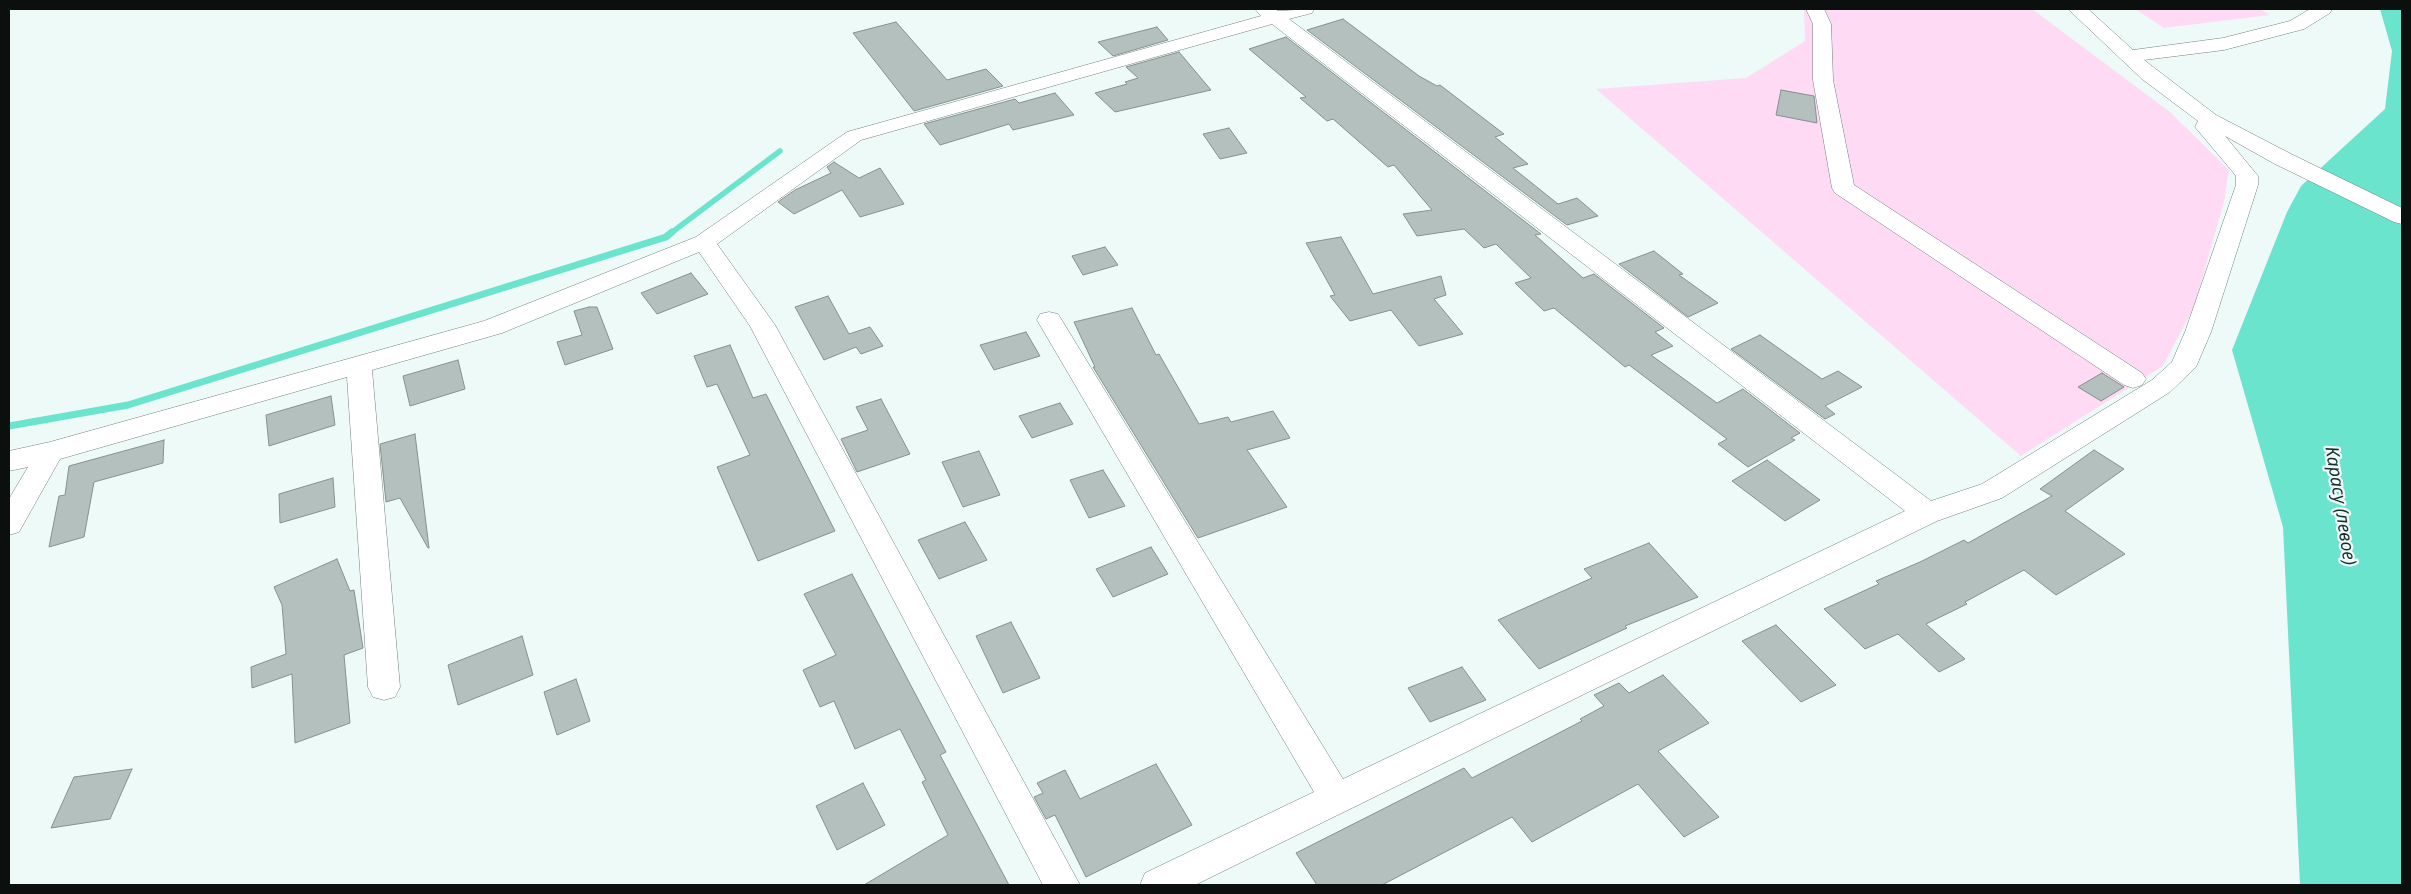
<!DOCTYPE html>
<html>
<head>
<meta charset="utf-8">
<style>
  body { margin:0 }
  #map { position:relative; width:2411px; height:894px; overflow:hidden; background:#eefaf7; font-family:"Noto Sans",sans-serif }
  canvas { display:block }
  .frame { position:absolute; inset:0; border:10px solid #0b0f0e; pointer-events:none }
</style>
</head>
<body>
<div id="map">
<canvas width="2411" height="894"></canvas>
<div class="frame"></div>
</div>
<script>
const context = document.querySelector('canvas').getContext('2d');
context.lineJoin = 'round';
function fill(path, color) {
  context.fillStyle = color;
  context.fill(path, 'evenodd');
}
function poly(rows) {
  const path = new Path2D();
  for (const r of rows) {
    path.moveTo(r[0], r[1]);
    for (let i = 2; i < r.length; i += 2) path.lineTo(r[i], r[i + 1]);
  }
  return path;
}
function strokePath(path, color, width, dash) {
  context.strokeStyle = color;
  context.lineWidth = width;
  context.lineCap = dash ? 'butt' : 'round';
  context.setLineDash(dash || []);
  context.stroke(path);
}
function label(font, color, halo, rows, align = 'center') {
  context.font = font + ' "Noto Sans",sans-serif';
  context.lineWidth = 4.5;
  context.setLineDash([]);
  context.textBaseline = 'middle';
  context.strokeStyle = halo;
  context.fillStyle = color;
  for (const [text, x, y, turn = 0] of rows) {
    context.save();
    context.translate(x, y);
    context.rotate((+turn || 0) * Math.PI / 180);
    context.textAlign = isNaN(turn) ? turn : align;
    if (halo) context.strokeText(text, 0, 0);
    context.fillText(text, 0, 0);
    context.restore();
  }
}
const green = poly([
  [1804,9,2032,9,2170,112,2229,170,2224,202,2194,307,2163,366,2021,456,1596,89,1746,78,1805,41],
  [2135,9,2260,9,2270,15,2164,28]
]);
const water = poly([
  [2380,9,2402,9,2402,885,2300,885,2283,527,2232,350,2287,212,2301,186,2385,109,2392,51]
]);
const streamFar1 = poly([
  [671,233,780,151]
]);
const stream = poly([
  [9,426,128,405,666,237,672,232]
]);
const building = poly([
  [1343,19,1419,76,1437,86,1440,85,1504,134,1495,137,1528,164,1513,168,1558,204,1577,198,1598,216,1567,225,1307,30,1343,19],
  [896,22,947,80,986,69,1003,86,914,111,853,33,896,22],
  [1157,27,1168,40,1113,56,1098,42,1157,27],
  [1286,37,1541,234,1535,235,1583,278,1594,274,1664,328,1655,332,1673,346,1651,355,1717,403,1743,389,1800,433,1791,438,1795,440,1748,467,1718,444,1727,439,1629,365,1625,367,1554,308,1544,311,1515,283,1531,278,1496,244,1484,248,1464,229,1417,236,1403,214,1432,210,1394,165,1388,167,1333,119,1327,121,1300,98,1306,97,1249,49,1286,37],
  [1179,52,1211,90,1115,112,1095,93,1127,84,1125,82,1138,78,1126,67,1179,52],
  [1781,90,1814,96,1817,123,1776,115,1781,90],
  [1055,93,1074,115,1013,130,1009,124,940,145,924,124,1015,99,1019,103,1055,93],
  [1229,128,1247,153,1220,159,1203,134,1229,128],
  [834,162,859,178,880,168,904,204,860,217,842,190,794,214,778,202,795,190,831,173,827,167,834,162],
  [1341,237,1373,294,1441,276,1446,295,1434,299,1463,334,1419,346,1391,310,1350,321,1330,296,1335,295,1306,243,1341,237],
  [1105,247,1118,265,1083,275,1072,256,1105,247],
  [1654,251,1683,274,1679,275,1718,303,1688,317,1619,264,1654,251],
  [691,273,708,294,657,314,641,293,691,273],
  [828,296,849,334,870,327,883,346,861,354,856,347,824,360,795,307,828,296],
  [589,307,597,307,613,349,565,365,557,342,582,335,574,311,589,307],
  [1132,308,1156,355,1159,354,1199,424,1228,417,1231,422,1273,411,1290,438,1247,450,1287,507,1198,538,1093,367,1095,367,1074,322,1132,308],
  [1026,332,1040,356,994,370,980,345,1026,332],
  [1760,335,1822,379,1838,371,1862,387,1825,406,1835,414,1825,419,1731,349,1760,335],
  [730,345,753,398,766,394,835,531,758,561,717,467,750,455,717,384,707,387,694,356,730,345],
  [458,360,465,389,410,406,403,376,458,360],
  [2102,373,2124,387,2101,401,2078,387,2102,373],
  [331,396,335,425,269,446,266,415,331,396],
  [881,399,910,454,857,472,841,439,868,430,856,407,881,399],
  [1060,403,1073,424,1032,438,1019,416,1060,403],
  [415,434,429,548,428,548,400,498,386,502,380,444,415,434],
  [164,440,163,463,94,482,84,537,49,547,59,496,65,495,69,466,164,440],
  [2094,450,2124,469,2065,511,2125,554,2056,595,2024,570,1965,602,1967,604,1926,624,1965,659,1939,672,1898,634,1865,649,1824,609,1879,584,1876,581,1920,562,1964,540,1968,543,2052,496,2040,489,2094,450],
  [979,451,1000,495,963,507,942,462,979,451],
  [1767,460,1820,500,1785,521,1732,481,1767,460],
  [1103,470,1125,506,1089,518,1070,480,1103,470],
  [333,478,335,507,280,523,279,494,333,478],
  [965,522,987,560,939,579,918,540,965,522],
  [1649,543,1698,597,1625,626,1627,628,1539,669,1498,620,1592,578,1584,569,1649,543],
  [1151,547,1168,574,1113,597,1096,569,1151,547],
  [337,559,350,591,354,590,363,648,344,655,350,723,295,743,292,674,252,688,251,667,286,654,282,605,274,587,337,559],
  [852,574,946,752,940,755,1009,885,864,885,948,835,922,782,926,780,900,729,855,749,834,701,820,707,803,670,836,655,804,594,852,574],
  [1011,622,1040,678,1003,693,976,636,1011,622],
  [1776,625,1836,685,1801,702,1742,641,1776,625],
  [522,636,533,675,458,705,448,665,522,636],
  [1462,667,1486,700,1430,722,1408,688,1462,667],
  [1663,675,1709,723,1658,751,1719,817,1684,837,1638,784,1532,842,1512,817,1382,885,1317,885,1296,853,1464,768,1472,778,1582,721,1580,719,1604,706,1594,695,1619,683,1629,693,1663,675],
  [576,679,590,721,557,735,544,692,576,679],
  [1156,764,1192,825,1086,877,1055,815,1046,819,1034,797,1043,793,1037,783,1065,770,1080,799,1156,764],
  [132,769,110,819,51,828,74,777,132,769],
  [863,783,885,825,837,850,816,806,863,783]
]);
const minor = poly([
  [1255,9,1275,9,1278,11,1314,9,1312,13,1289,19,1931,501,1982,484,2152,380,2172,362,2185,332,2236,185,2236,176,2232,171,2195,127,2198,121,2142,79,2068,9,2088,9,2133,50,2223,38,2290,21,2310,9,2332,9,2330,13,2304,29,2224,50,2144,60,2216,115,2291,154,2402,208,2402,224,2394,222,2275,164,2225,136,2258,176,2258,185,2211,332,2196,367,2170,392,2002,498,1937,521,1195,885,1140,885,1145,873,1314,792,1037,320,1040,314,1049,312,1058,314,1343,779,1905,511,1272,24,861,140,717,244,775,325,1080,885,1043,885,750,326,699,252,502,333,372,370,400,687,395,697,384,700,373,697,368,687,347,377,60,459,19,532,9,535,9,499,28,467,9,471,9,451,50,442,484,321,696,237,847,132,1261,16,1255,9],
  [1806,9,1824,9,1831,24,1833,80,1854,185,2142,373,2146,379,2142,385,2133,388,2124,385,1835,193,1832,188,1813,80,1813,24,1806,9]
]);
const waterNames = [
  ["Карасу (левое)",2340,506,81]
];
fill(green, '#fedaf5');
fill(water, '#6be4ce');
strokePath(streamFar1, '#6be4ce', 5.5);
strokePath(stream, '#6be4ce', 7);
fill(building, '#b4c0bd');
strokePath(building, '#86918e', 1);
strokePath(minor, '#75807e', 1);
fill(minor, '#fff');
label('italic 18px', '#182e29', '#eefaf7', waterNames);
</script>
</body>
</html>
